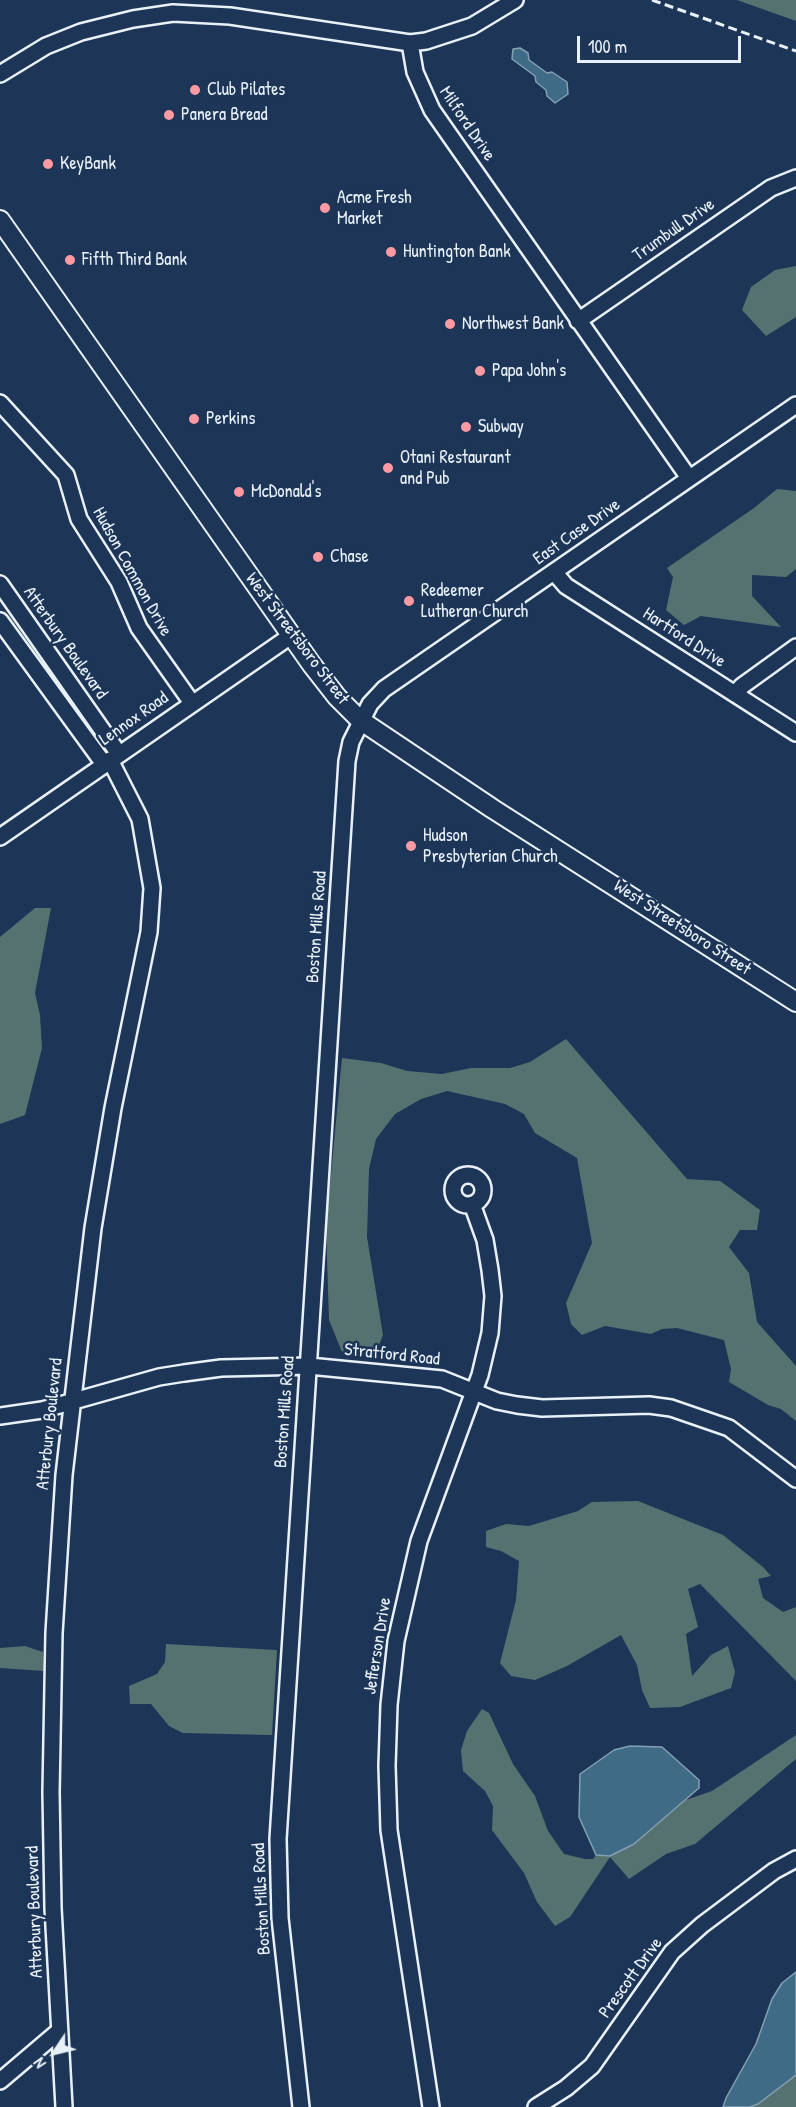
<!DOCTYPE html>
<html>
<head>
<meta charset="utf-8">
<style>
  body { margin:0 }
  #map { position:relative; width:796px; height:2107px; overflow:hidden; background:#1d3557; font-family:"Patrick Hand",sans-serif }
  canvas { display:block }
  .north { position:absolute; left:24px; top:2023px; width:60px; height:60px; -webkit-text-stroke:4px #1d3557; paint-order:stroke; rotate:235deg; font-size:16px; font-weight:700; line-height:24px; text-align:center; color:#e8f1f8 }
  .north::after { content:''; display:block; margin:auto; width:21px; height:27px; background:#e8f1f8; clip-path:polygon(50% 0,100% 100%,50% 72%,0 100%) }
  .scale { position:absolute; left:577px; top:36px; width:164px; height:27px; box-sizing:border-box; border:3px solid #e8f1f8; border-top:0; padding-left:8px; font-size:18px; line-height:21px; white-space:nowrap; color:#e8f1f8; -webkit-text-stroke:4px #1d3557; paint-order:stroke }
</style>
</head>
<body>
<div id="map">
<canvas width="796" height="2107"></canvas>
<div class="north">N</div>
<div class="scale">100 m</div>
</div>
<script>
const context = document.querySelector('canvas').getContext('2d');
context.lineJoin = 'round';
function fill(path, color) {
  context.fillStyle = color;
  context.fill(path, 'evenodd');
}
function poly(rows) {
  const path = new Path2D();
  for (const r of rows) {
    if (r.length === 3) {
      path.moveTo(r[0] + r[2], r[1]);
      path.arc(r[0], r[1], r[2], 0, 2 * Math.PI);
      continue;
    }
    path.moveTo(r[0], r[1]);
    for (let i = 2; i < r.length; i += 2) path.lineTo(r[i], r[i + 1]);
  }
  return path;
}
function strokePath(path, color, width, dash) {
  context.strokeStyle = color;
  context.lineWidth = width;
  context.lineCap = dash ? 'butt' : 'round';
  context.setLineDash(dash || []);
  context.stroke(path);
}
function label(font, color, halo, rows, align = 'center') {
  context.font = font + ' "Patrick Hand",sans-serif';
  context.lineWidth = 5;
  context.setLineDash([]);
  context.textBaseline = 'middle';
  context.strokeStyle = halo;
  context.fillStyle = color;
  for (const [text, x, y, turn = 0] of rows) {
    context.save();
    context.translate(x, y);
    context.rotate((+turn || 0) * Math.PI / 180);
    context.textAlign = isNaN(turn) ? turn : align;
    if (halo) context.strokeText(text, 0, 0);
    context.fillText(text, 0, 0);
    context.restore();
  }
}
const green = poly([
  [737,0,796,0,796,21],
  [796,266,796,317,766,336,742,310,751,287,775,270],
  [777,489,796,491,796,569,786,577,752,575,752,596,781,627,701,616,684,625,666,610,673,577,667,568,754,508],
  [35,908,51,908,35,993,40,1015,42,1048,25,1115,0,1124,0,937],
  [566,1039,687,1179,720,1181,760,1210,757,1230,740,1230,729,1247,749,1273,757,1322,796,1366,796,1421,781,1409,768,1405,729,1382,731,1369,724,1340,677,1328,662,1329,651,1334,605,1326,582,1335,571,1324,566,1303,592,1243,577,1158,535,1133,524,1114,505,1104,447,1091,421,1099,395,1114,376,1139,369,1169,367,1237,383,1335,379,1345,355,1354,342,1352,329,1320,326,1227,342,1058,381,1063,407,1071,442,1074,471,1068,510,1068,530,1062],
  [638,1501,723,1535,763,1567,771,1576,758,1579,763,1598,783,1612,796,1607,796,1681,700,1584,688,1589,698,1627,686,1634,692,1676,711,1655,728,1646,735,1672,731,1688,680,1707,650,1708,642,1690,637,1665,621,1635,567,1666,535,1680,511,1676,500,1663,516,1600,519,1561,501,1551,486,1547,486,1531,506,1524,529,1526,578,1511,592,1502],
  [166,1644,277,1650,272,1735,183,1733,169,1726,151,1704,130,1704,129,1686,157,1674,165,1662],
  [25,1646,43,1652,44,1671,0,1668,0,1648],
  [482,1709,489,1713,513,1764,535,1796,548,1831,564,1854,585,1859,593,1859,596,1855,610,1856,634,1844,686,1800,712,1791,796,1735,796,1759,695,1844,666,1854,629,1879,610,1857,570,1917,555,1926,537,1902,524,1873,492,1830,493,1806,485,1791,463,1771,461,1750,467,1731],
  [796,2075,796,2107,750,2107,758,2103]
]);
const water = poly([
  [520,48,528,53,529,60,547,73,552,72,567,82,568,94,555,103,547,96,546,90,536,82,535,76,512,59,513,49,520,48],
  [630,1746,662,1747,699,1780,699,1788,634,1844,610,1856,596,1855,579,1817,580,1774,614,1750,630,1746],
  [796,1972,796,2075,758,2104,750,2107,723,2107,726,2098,756,2044,772,1999,782,1983,796,1972]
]);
const minor = poly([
  [410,43,426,41,472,26,515,0],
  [0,74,46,46,81,32,133,19,173,13,230,16,410,43,415,72,432,110,689,478],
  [578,321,771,188,796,178],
  [0,403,66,475,79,519,119,582,139,628,192,703],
  [554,572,566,586,796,733],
  [0,584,119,754],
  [0,621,104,764],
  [735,694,742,686,796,647],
  [0,837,292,635],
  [468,1190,15],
  [0,1416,42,1410,159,1377,184,1373,221,1368,309,1366,442,1379,497,1401,517,1405,542,1408,649,1405,671,1408,729,1428,796,1479],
  [0,2081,59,2031],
  [64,2107,53,1908,51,1792,54,1633,64,1475,93,1228,113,1108,149,932,152,888,140,819,110,760],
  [301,2107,280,1918,278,1839,347,761,351,742,370,704,384,689,796,405],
  [431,2107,389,1830,387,1766,389,1705,396,1641,419,1541,480,1375,490,1333,493,1296,490,1270,485,1240,472,1204],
  [536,2107,566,2088,592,2066,672,1952,702,1925,774,1871,796,1859]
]);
const major = poly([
  [0,220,312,665,337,697,360,720,493,809,796,1002]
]);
const rail = poly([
  [652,0,796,51]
]);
const markers = [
  [195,90,6,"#ff9aa2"],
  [169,115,6,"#ff9aa2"],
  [48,164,6,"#ff9aa2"],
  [325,208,6,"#ff9aa2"],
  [391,252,6,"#ff9aa2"],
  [70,260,6,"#ff9aa2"],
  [450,324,6,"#ff9aa2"],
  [480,371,6,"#ff9aa2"],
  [194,419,6,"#ff9aa2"],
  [466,427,6,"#ff9aa2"],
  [388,468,6,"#ff9aa2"],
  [239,492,6,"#ff9aa2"],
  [318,557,6,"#ff9aa2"],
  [409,601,6,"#ff9aa2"],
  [411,846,6,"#ff9aa2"]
];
const poiNames = [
  ["Club Pilates",207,90],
  ["Panera Bread",181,115],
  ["KeyBank",60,164],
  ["Acme Fresh",337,198],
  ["Market",337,219],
  ["Huntington Bank",403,252],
  ["Fifth Third Bank",82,260],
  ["Northwest Bank",462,324],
  ["Papa John's",492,371],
  ["Perkins",206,419],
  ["Subway",478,427],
  ["Otani Restaurant",400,458],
  ["and Pub",400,479],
  ["McDonald's",251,492],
  ["Chase",330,557],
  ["Redeemer",421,591],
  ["Lutheran Church",421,612],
  ["Hudson",423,836],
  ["Presbyterian Church",423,857]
];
const streetNames = [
  ["Milford Drive",467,124,56],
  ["Trumbull Drive",674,230,-35],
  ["East Case Drive",577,532,-35],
  ["Hudson Common Drive",132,572,61],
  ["Hartford Drive",684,638,33],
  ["West Streetsboro Street",297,639,53],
  ["Atterbury Boulevard",65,643,55],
  ["Lennox Road",134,719,-35],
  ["Boston Mills Road",317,927,-86],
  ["West Streetsboro Street",682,928,33],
  ["Stratford Road",392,1355,6],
  ["Boston Mills Road",285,1412,-86],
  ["Atterbury Boulevard",50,1424,-84],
  ["Jefferson Drive",378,1646,-81],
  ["Boston Mills Road",262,1899,-93],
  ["Atterbury Boulevard",35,1912,-92],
  ["Prescott Drive",631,1978,-54]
];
fill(green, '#567270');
fill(water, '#406b87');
strokePath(water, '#83a1b4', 1.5);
strokePath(minor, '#e8f1f8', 20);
strokePath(major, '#e8f1f8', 22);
strokePath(minor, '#1d3557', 15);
strokePath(major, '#1d3557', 18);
strokePath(rail, '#e8f1f8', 3, [9, 4.5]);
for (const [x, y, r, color] of markers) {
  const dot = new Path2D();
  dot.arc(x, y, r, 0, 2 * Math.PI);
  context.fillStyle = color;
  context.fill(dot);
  strokePath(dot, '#1d3557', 2);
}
label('18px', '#e8f1f8', '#1d3557', poiNames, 'left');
label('18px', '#e8f1f8', '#1d3557', streetNames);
</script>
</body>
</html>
